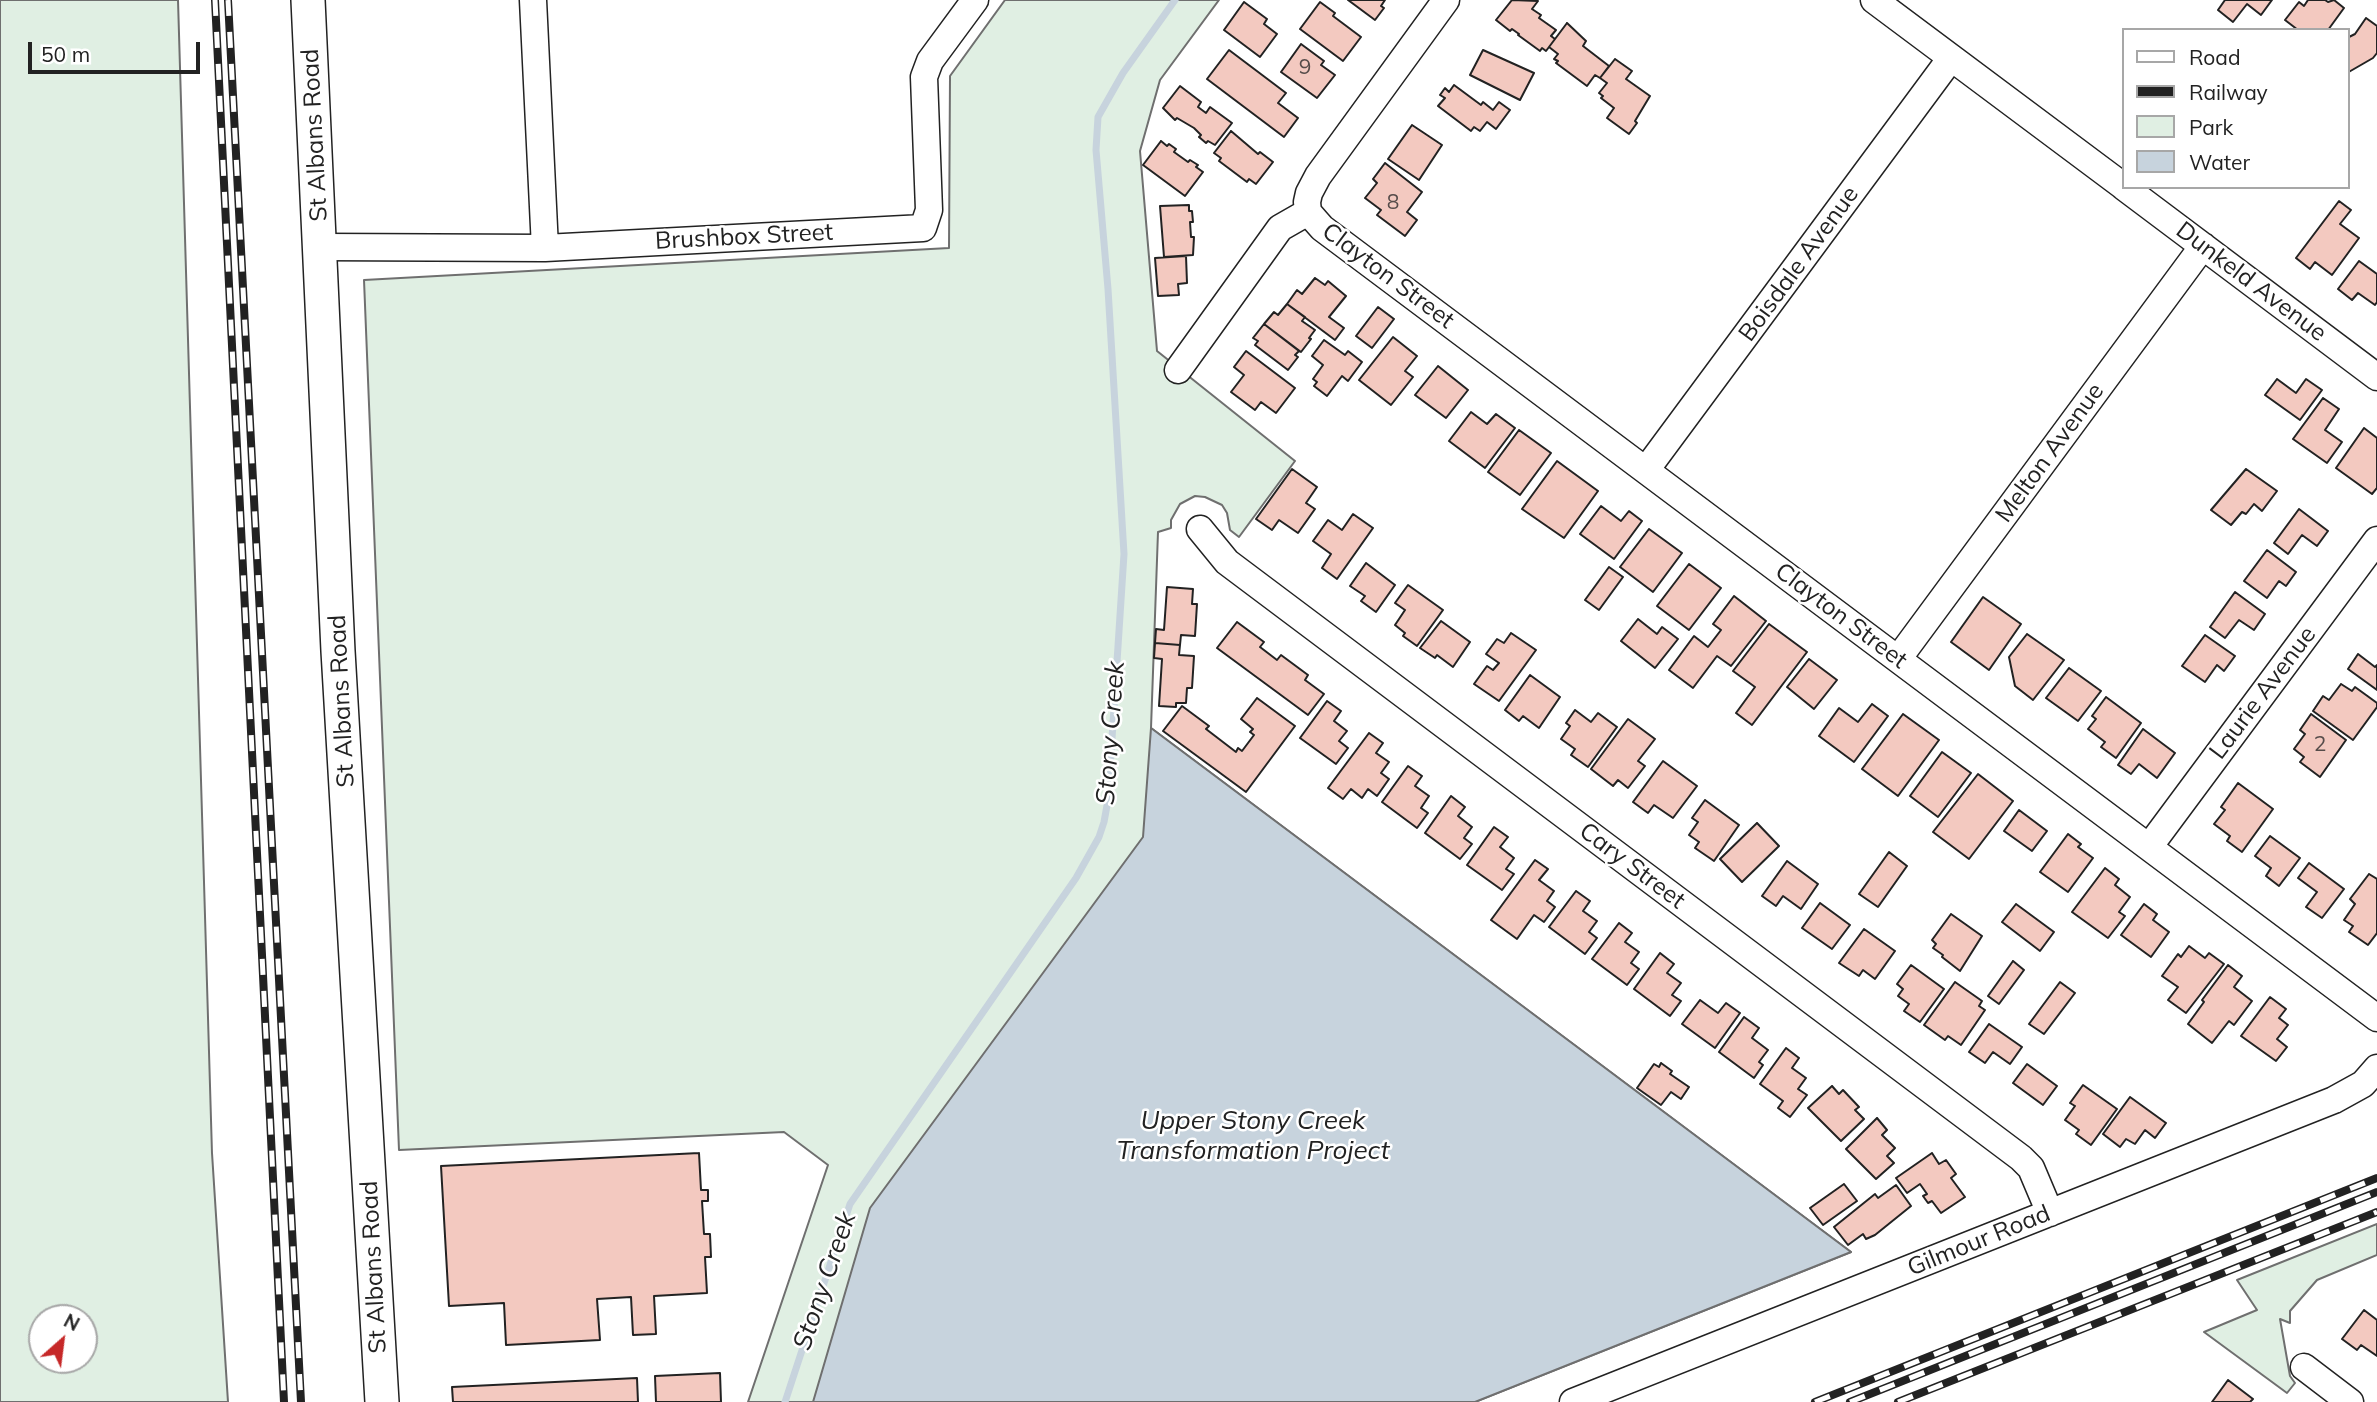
<!DOCTYPE html>
<html>
<head>
<meta charset="utf-8">
<style>
  body { margin:0 }
  #map { position:relative; width:2377px; height:1402px; overflow:hidden; background:#fff; font-family:Mulish,sans-serif }
  canvas { display:block }
  .legend { position:absolute; left:2122px; top:28px; width:228px; height:161px; box-sizing:border-box; background:#fff; border:2px solid #a7a7a7; margin:0; padding:9px 12px; list-style:none; font-size:21px; color:#222 }
  .legend li { display:flex; align-items:center; gap:14px; height:35px }
  .legend b { width:35px; border:2px solid #a7a7a7 }
  .north { position:absolute; left:28px; top:1304px; width:70px; height:70px; box-sizing:border-box; background:#fff; border:2px solid #a7a7a7; border-radius:50%; rotate:28deg; font-size:19px; font-weight:700; line-height:28px; text-align:center; color:#222 }
  .north::after { content:''; display:block; margin:auto; width:24px; height:32px; background:#c62828; clip-path:polygon(50% 0,100% 100%,50% 72%,0 100%) }
  .scale { position:absolute; left:28px; top:42px; width:172px; height:32px; box-sizing:border-box; border:4px solid #222; border-top:0; padding-left:9px; font-size:21px; line-height:24px; white-space:nowrap; color:#222; -webkit-text-stroke:5px #fff; paint-order:stroke }
</style>
</head>
<body>
<div id="map">
<canvas width="2377" height="1402"></canvas>
<ul class="legend">
<li><b style="height:9px;background:#fff"></b>Road</li>
<li><b style="height:9px;background:#222"></b>Railway</li>
<li><b style="height:19px;background:#e0efe3"></b>Park</li>
<li><b style="height:19px;background:#c7d3dd"></b>Water</li>
</ul>
<div class="north">N</div>
<div class="scale">50 m</div>
</div>
<script>
const context = document.querySelector('canvas').getContext('2d');
context.lineJoin = 'round';
function fill(path, color) {
  context.fillStyle = color;
  context.fill(path, 'evenodd');
}
function poly(rows) {
  const path = new Path2D();
  for (const r of rows) {
    path.moveTo(r[0], r[1]);
    for (let i = 2; i < r.length; i += 2) path.lineTo(r[i], r[i + 1]);
  }
  return path;
}
function strokePath(path, color, width, dash) {
  context.strokeStyle = color;
  context.lineWidth = width;
  context.lineCap = dash ? 'butt' : 'round';
  context.setLineDash(dash || []);
  context.stroke(path);
}
function label(font, color, halo, rows, align = 'center') {
  context.font = font + ' Mulish,sans-serif';
  context.lineWidth = 5;
  context.setLineDash([]);
  context.textBaseline = 'middle';
  context.strokeStyle = halo;
  context.fillStyle = color;
  for (const [text, x, y, turn = 0] of rows) {
    context.save();
    context.translate(x, y);
    context.rotate((+turn || 0) * Math.PI / 180);
    context.textAlign = isNaN(turn) ? turn : align;
    if (halo) context.strokeText(text, 0, 0);
    context.fillText(text, 0, 0);
    context.restore();
  }
}
const green = poly([
  [0,0,178,0,212,1153,228,1402,0,1402,0,0],
  [84,1318,84,1360,42,1360,42,1318,84,1318],
  [1005,0,1219,0,1160,80,1140,151,1157,351,1295,461,1239,537,1230,530,1227,513,1222,505,1205,497,1195,496,1180,504,1171,520,1171,528,1158,532,1151,728,1851,1252,1475,1402,748,1402,828,1165,784,1132,399,1150,364,280,949,248,950,76,1005,0],
  [2377,1224,2377,1255,2317,1280,2290,1311,2290,1323,2280,1319,2290,1376,2295,1383,2287,1393,2204,1332,2257,1310,2237,1280,2377,1224]
]);
const water = poly([
  [1151,728,1851,1252,1475,1402,813,1402,870,1208,1143,837,1151,728]
]);
const stream = poly([
  [785,1402,850,1204,1076,878,1099,837,1104,822,1108,800,1124,554,1108,289,1096,150,1098,117,1123,73,1175,0]
]);
const building = poly([
  [1348,0,1385,0,1381,6,1384,8,1375,20,1348,0],
  [1512,0,1538,1,1532,9,1541,15,1539,18,1556,30,1551,36,1555,39,1546,51,1542,48,1540,51,1518,35,1519,34,1512,29,1510,31,1496,20,1512,0],
  [2225,0,2272,0,2261,15,2247,4,2233,22,2218,10,2225,0],
  [2308,0,2325,0,2328,2,2334,0,2344,8,2328,30,2298,30,2285,20,2299,2,2304,6,2308,0],
  [1244,2,1267,19,1264,24,1277,34,1260,57,1224,30,1244,2],
  [1320,2,1335,13,1333,16,1361,37,1343,61,1300,29,1320,2],
  [2366,18,2377,26,2377,53,2373,58,2347,73,2347,38,2355,34,2366,18],
  [1567,23,1586,41,1583,46,1609,66,1600,78,1595,75,1587,86,1556,63,1558,61,1554,59,1558,54,1549,47,1567,23],
  [1301,44,1324,61,1321,65,1335,75,1317,98,1281,72,1301,44],
  [1229,50,1286,93,1278,103,1298,118,1284,137,1207,79,1229,50],
  [1483,50,1534,73,1520,100,1470,75,1483,50],
  [1615,59,1632,71,1626,79,1650,96,1635,121,1637,123,1629,134,1607,118,1614,108,1601,98,1603,96,1599,93,1607,83,1600,78,1615,59],
  [1454,85,1481,105,1483,102,1493,110,1499,102,1510,110,1496,129,1487,122,1480,131,1474,127,1471,131,1438,106,1445,98,1440,95,1445,88,1449,92,1454,85],
  [1180,86,1201,102,1198,107,1206,113,1210,107,1232,123,1215,145,1208,141,1206,143,1199,137,1201,135,1194,128,1177,118,1175,120,1163,108,1180,86],
  [1412,125,1442,145,1419,180,1388,159,1412,125],
  [1231,131,1258,154,1260,152,1273,162,1256,184,1249,179,1247,182,1219,161,1221,158,1214,153,1231,131],
  [1161,141,1167,146,1169,144,1176,149,1174,152,1188,162,1190,160,1198,165,1196,167,1203,172,1185,196,1143,165,1161,141],
  [1385,163,1422,192,1407,212,1417,220,1405,236,1377,215,1381,210,1365,198,1377,183,1373,179,1385,163],
  [2339,201,2351,210,2340,224,2359,238,2332,275,2315,262,2310,269,2296,258,2339,201],
  [1189,205,1189,211,1192,211,1193,222,1190,222,1191,237,1194,237,1193,255,1164,257,1160,206,1189,205],
  [1186,256,1187,283,1178,284,1179,295,1158,296,1155,258,1186,256],
  [2359,261,2377,274,2377,302,2375,305,2358,293,2352,300,2338,289,2359,261],
  [1315,278,1325,285,1328,281,1346,296,1329,317,1344,328,1335,340,1287,304,1297,290,1302,294,1315,278],
  [1287,304,1305,317,1302,321,1315,330,1309,338,1311,339,1301,352,1264,324,1274,312,1278,315,1287,304],
  [1378,307,1394,319,1372,348,1356,336,1378,307],
  [1264,324,1299,351,1295,355,1298,357,1288,370,1255,345,1258,341,1253,338,1264,324],
  [1393,337,1417,356,1405,371,1413,377,1391,405,1359,380,1393,337],
  [1324,340,1345,355,1348,351,1362,362,1348,381,1342,376,1327,396,1314,386,1317,382,1313,379,1323,365,1312,356,1324,340],
  [1246,351,1295,388,1276,413,1261,402,1255,410,1231,392,1244,375,1234,367,1246,351],
  [1438,366,1468,390,1446,418,1415,395,1438,366],
  [2277,379,2296,393,2306,379,2322,390,2300,420,2265,395,2277,379],
  [2323,398,2339,409,2325,430,2342,442,2327,463,2293,439,2323,398],
  [1471,412,1487,424,1496,414,1515,428,1485,468,1449,441,1471,412],
  [2364,428,2377,438,2377,488,2372,494,2336,468,2364,428],
  [1519,430,1551,453,1520,495,1488,472,1519,430],
  [1557,461,1598,491,1564,538,1522,509,1557,461],
  [1292,469,1317,487,1306,503,1315,509,1298,533,1279,520,1272,530,1256,519,1292,469],
  [2246,469,2277,491,2262,511,2254,504,2246,514,2242,512,2231,525,2211,510,2246,469],
  [1601,506,1621,521,1629,511,1642,521,1614,559,1580,534,1601,506],
  [2299,509,2328,531,2317,546,2302,535,2288,554,2274,543,2299,509],
  [1353,514,1373,528,1337,579,1322,568,1331,554,1313,541,1328,520,1342,530,1353,514],
  [1649,529,1682,553,1653,592,1620,567,1649,529],
  [2267,550,2296,572,2286,586,2279,581,2267,598,2244,581,2267,550],
  [1366,563,1395,585,1376,612,1361,601,1365,596,1350,586,1366,563],
  [1689,564,1721,588,1689,630,1657,606,1689,564],
  [1609,567,1623,577,1599,610,1585,600,1609,567],
  [1408,585,1443,610,1417,646,1403,636,1405,633,1395,625,1405,610,1395,603,1408,585],
  [1167,587,1193,589,1192,604,1197,604,1195,636,1181,635,1180,645,1155,643,1156,629,1164,630,1167,587],
  [2235,592,2265,614,2254,630,2239,620,2225,638,2210,627,2235,592],
  [1734,596,1766,621,1731,666,1717,656,1693,688,1669,670,1694,636,1708,647,1721,630,1713,624,1734,596],
  [1983,597,2021,624,1989,670,1951,642,1983,597],
  [1638,619,1657,634,1662,627,1678,639,1655,668,1621,641,1638,619],
  [1441,621,1470,642,1453,667,1437,655,1435,658,1420,648,1441,621],
  [1237,622,1264,642,1260,647,1277,660,1281,655,1308,675,1305,680,1324,694,1308,715,1217,648,1237,622],
  [1769,624,1807,652,1752,725,1736,713,1755,687,1733,671,1769,624],
  [1511,633,1536,650,1499,701,1474,684,1487,666,1493,670,1499,663,1486,654,1497,639,1504,643,1511,633],
  [2027,634,2064,660,2033,700,2015,686,2009,657,2027,634],
  [2205,635,2235,656,2224,671,2217,665,2205,682,2182,666,2205,635],
  [1155,643,1180,645,1179,655,1194,656,1192,688,1187,688,1186,703,1176,703,1176,707,1159,706,1162,659,1154,658,1155,643],
  [2358,654,2375,667,2377,665,2377,690,2348,669,2358,654],
  [1809,659,1837,680,1814,709,1787,687,1809,659],
  [2069,668,2101,691,2078,721,2046,698,2069,668],
  [1530,675,1560,697,1539,728,1523,716,1519,721,1505,710,1530,675],
  [2341,684,2352,691,2355,687,2377,703,2377,707,2353,740,2313,711,2323,696,2329,700,2341,684],
  [2106,697,2141,723,2116,758,2101,747,2105,742,2088,729,2096,719,2092,716,2106,697],
  [1257,698,1295,726,1246,792,1163,731,1182,706,1209,726,1206,729,1236,752,1238,748,1242,751,1254,735,1250,732,1253,729,1241,719,1257,698],
  [1327,701,1341,711,1334,721,1347,731,1339,741,1348,748,1336,764,1300,738,1327,701],
  [1872,704,1888,716,1854,762,1819,736,1839,708,1858,722,1872,704],
  [1575,710,1591,722,1598,713,1617,727,1588,767,1571,755,1575,749,1561,739,1570,726,1566,723,1575,710],
  [1903,714,1939,740,1898,796,1862,769,1903,714],
  [2311,714,2346,740,2320,777,2300,762,2304,757,2294,749,2305,734,2300,730,2311,714],
  [1628,719,1655,739,1638,761,1645,766,1628,788,1618,780,1613,786,1591,769,1628,719],
  [2143,729,2175,753,2157,778,2139,764,2131,774,2118,765,2143,729],
  [1369,733,1383,743,1376,753,1389,762,1381,773,1389,779,1377,796,1368,789,1362,798,1351,789,1343,799,1328,788,1369,733],
  [1942,752,1971,773,1938,817,1910,796,1942,752],
  [1663,761,1697,786,1673,818,1654,805,1648,813,1633,802,1663,761],
  [1408,766,1422,776,1415,786,1429,796,1421,808,1428,813,1417,828,1382,802,1408,766],
  [1978,774,2013,801,1969,859,1933,832,1978,774],
  [2238,783,2273,809,2242,852,2227,841,2230,836,2214,824,2225,810,2221,807,2238,783],
  [1451,796,1465,807,1458,816,1472,827,1464,838,1472,844,1460,859,1425,833,1451,796],
  [1705,800,1739,825,1714,861,1695,848,1699,842,1689,835,1698,822,1692,818,1705,800],
  [2019,810,2047,831,2032,851,2004,831,2019,810],
  [1757,823,1779,846,1742,882,1720,859,1757,823],
  [1494,827,1508,837,1500,847,1514,858,1506,869,1514,874,1502,890,1467,865,1494,827],
  [2068,834,2081,844,2078,847,2093,858,2068,892,2040,872,2068,834],
  [2270,836,2300,858,2279,886,2266,876,2271,868,2255,856,2270,836],
  [1889,852,1907,866,1878,907,1859,894,1889,852],
  [1535,860,1548,869,1539,880,1554,891,1547,901,1555,907,1544,922,1534,915,1517,939,1491,920,1535,860],
  [1787,861,1818,884,1801,909,1783,896,1776,906,1762,896,1787,861],
  [2309,863,2344,889,2322,918,2306,907,2317,892,2298,878,2309,863],
  [2105,868,2119,879,2115,885,2130,897,2119,912,2125,916,2108,938,2072,912,2105,868],
  [2369,874,2377,879,2377,933,2368,945,2349,932,2353,926,2344,920,2355,904,2350,899,2369,874],
  [1576,891,1590,901,1583,911,1597,921,1589,932,1597,938,1585,954,1549,927,1576,891],
  [1820,903,1850,925,1832,949,1802,928,1820,903],
  [2016,904,2054,932,2040,951,2002,922,2016,904],
  [2144,904,2157,914,2153,920,2169,932,2151,957,2121,935,2144,904],
  [1951,914,1982,936,1960,971,1942,957,1943,955,1933,948,1936,944,1932,940,1951,914],
  [1619,923,1632,933,1625,942,1639,952,1631,963,1639,969,1627,985,1592,959,1619,923],
  [1864,929,1895,951,1875,979,1863,970,1859,976,1839,963,1864,929],
  [2189,946,2205,958,2209,953,2224,964,2186,1013,2168,1000,2178,987,2162,976,2178,954,2181,957,2189,946],
  [1660,953,1674,964,1667,973,1681,983,1672,995,1681,1001,1670,1016,1634,989,1660,953],
  [2013,961,2024,970,1999,1004,1988,996,2013,961],
  [1911,965,1944,989,1920,1022,1904,1011,1909,1004,1898,996,1903,989,1897,984,1911,965],
  [2228,965,2242,976,2234,987,2252,1001,2234,1025,2229,1021,2212,1043,2188,1024,2204,1002,2202,1000,2228,965],
  [1955,982,1982,1001,1979,1006,1985,1010,1961,1045,1948,1036,1945,1040,1924,1025,1955,982],
  [2060,982,2075,993,2044,1034,2029,1024,2060,982],
  [2270,997,2286,1009,2279,1018,2288,1025,2277,1039,2287,1047,2276,1061,2241,1036,2270,997],
  [1700,1000,1718,1013,1726,1003,1740,1013,1715,1048,1682,1024,1700,1000],
  [1744,1017,1759,1028,1752,1038,1768,1050,1759,1062,1763,1065,1754,1078,1719,1052,1744,1017],
  [1989,1024,2022,1047,2010,1064,1993,1052,1985,1063,1969,1052,1989,1024],
  [1786,1048,1799,1058,1792,1068,1806,1078,1798,1089,1807,1095,1790,1117,1778,1108,1783,1101,1760,1084,1786,1048],
  [1661,1063,1672,1071,1670,1074,1689,1087,1681,1099,1671,1092,1661,1105,1637,1088,1654,1064,1659,1067,1661,1063],
  [2027,1064,2057,1086,2043,1105,2013,1083,2027,1064],
  [2083,1085,2117,1109,2091,1145,2076,1134,2079,1130,2065,1120,2075,1106,2070,1103,2083,1085],
  [1832,1086,1839,1094,1843,1090,1859,1107,1855,1110,1864,1119,1841,1141,1808,1108,1832,1086],
  [2130,1097,2166,1123,2155,1138,2145,1130,2135,1144,2126,1139,2120,1147,2103,1134,2130,1097],
  [1877,1118,1887,1130,1882,1135,1895,1148,1887,1156,1894,1163,1876,1179,1846,1149,1877,1118],
  [699,1153,701,1190,708,1190,708,1201,702,1201,704,1234,710,1234,711,1257,705,1257,707,1293,654,1296,656,1334,633,1335,631,1297,597,1299,600,1340,506,1345,504,1303,449,1306,441,1166,699,1153],
  [1932,1153,1939,1164,1946,1160,1956,1174,1951,1178,1965,1197,1941,1213,1932,1201,1928,1203,1923,1196,1927,1194,1920,1184,1907,1193,1896,1178,1932,1153],
  [1844,1184,1857,1201,1823,1225,1810,1208,1844,1184],
  [1896,1185,1911,1206,1875,1235,1866,1239,1863,1234,1848,1245,1834,1227,1875,1194,1878,1198,1896,1185],
  [2364,1310,2377,1320,2377,1356,2361,1345,2357,1350,2342,1339,2364,1310],
  [720,1373,721,1402,656,1402,655,1376,720,1373],
  [637,1378,638,1402,453,1402,452,1387,637,1378],
  [2228,1380,2253,1399,2250,1402,2212,1402,2228,1380]
]);
const minor = poly([
  [533,0,545,248],
  [1874,0,2123,186],
  [2124,187,2377,377],
  [1308,212,1322,228,2377,1018],
  [321,247,545,248,923,228,929,210,924,77,930,61,975,0],
  [1178,370,1280,228,1308,212,1307,202,1309,193,1318,176,1446,0],
  [1646,470,1951,58],
  [1200,529,1227,562,2021,1158,2031,1168,2050,1213],
  [1898,659,2203,246],
  [2149,847,2377,540],
  [2304,1367,2350,1402],
  [1573,1402,2334,1100,2363,1084,2377,1068]
]);
const major = poly([
  [308,0,338,651,382,1402]
]);
const rail = poly([
  [215,0,284,1402],
  [228,0,301,1402],
  [1815,1402,2377,1178],
  [1850,1402,2377,1192],
  [1898,1402,2377,1212]
]);
const numberNames = [
  ["9",1305,68],
  ["8",1393,203],
  ["2",2320,745]
];
const streetNames = [
  ["St Albans Road",315,135,-93],
  ["Brushbox Street",744,237,-3],
  ["Boisdale Avenue",1799,264,-54],
  ["Clayton Street",1388,276,37],
  ["Dunkeld Avenue",2251,282,37],
  ["Melton Avenue",2050,453,-54],
  ["Clayton Street",1841,616,37],
  ["Laurie Avenue",2263,693,-53],
  ["St Albans Road",342,701,-93],
  ["Cary Street",1632,866,37],
  ["Gilmour Road",1979,1241,-22],
  ["St Albans Road",374,1267,-93]
];
const waterNames = [
  ["Stony Creek",1111,733,-86],
  ["Upper Stony Creek",1253,1121],
  ["Transformation Project",1253,1151],
  ["Stony Creek",825,1281,-71]
];
fill(green, '#e0efe3');
strokePath(green, '#6f6f6f', 2);
fill(water, '#c7d3dd');
strokePath(water, '#6f6f6f', 2);
strokePath(stream, '#c7d3dd', 7);
fill(building, '#f3c9c0');
strokePath(building, '#222', 2);
strokePath(minor, '#222', 29);
strokePath(major, '#222', 36);
strokePath(minor, '#fff', 26);
strokePath(major, '#fff', 33);
strokePath(rail, '#222', 8);
strokePath(rail, '#fff', 5, [16]);
label('21px', '#564c4a', null, numberNames);
label('24px', '#222', '#fff', streetNames);
label('italic 26px', '#222', '#fff', waterNames);
</script>
</body>
</html>
